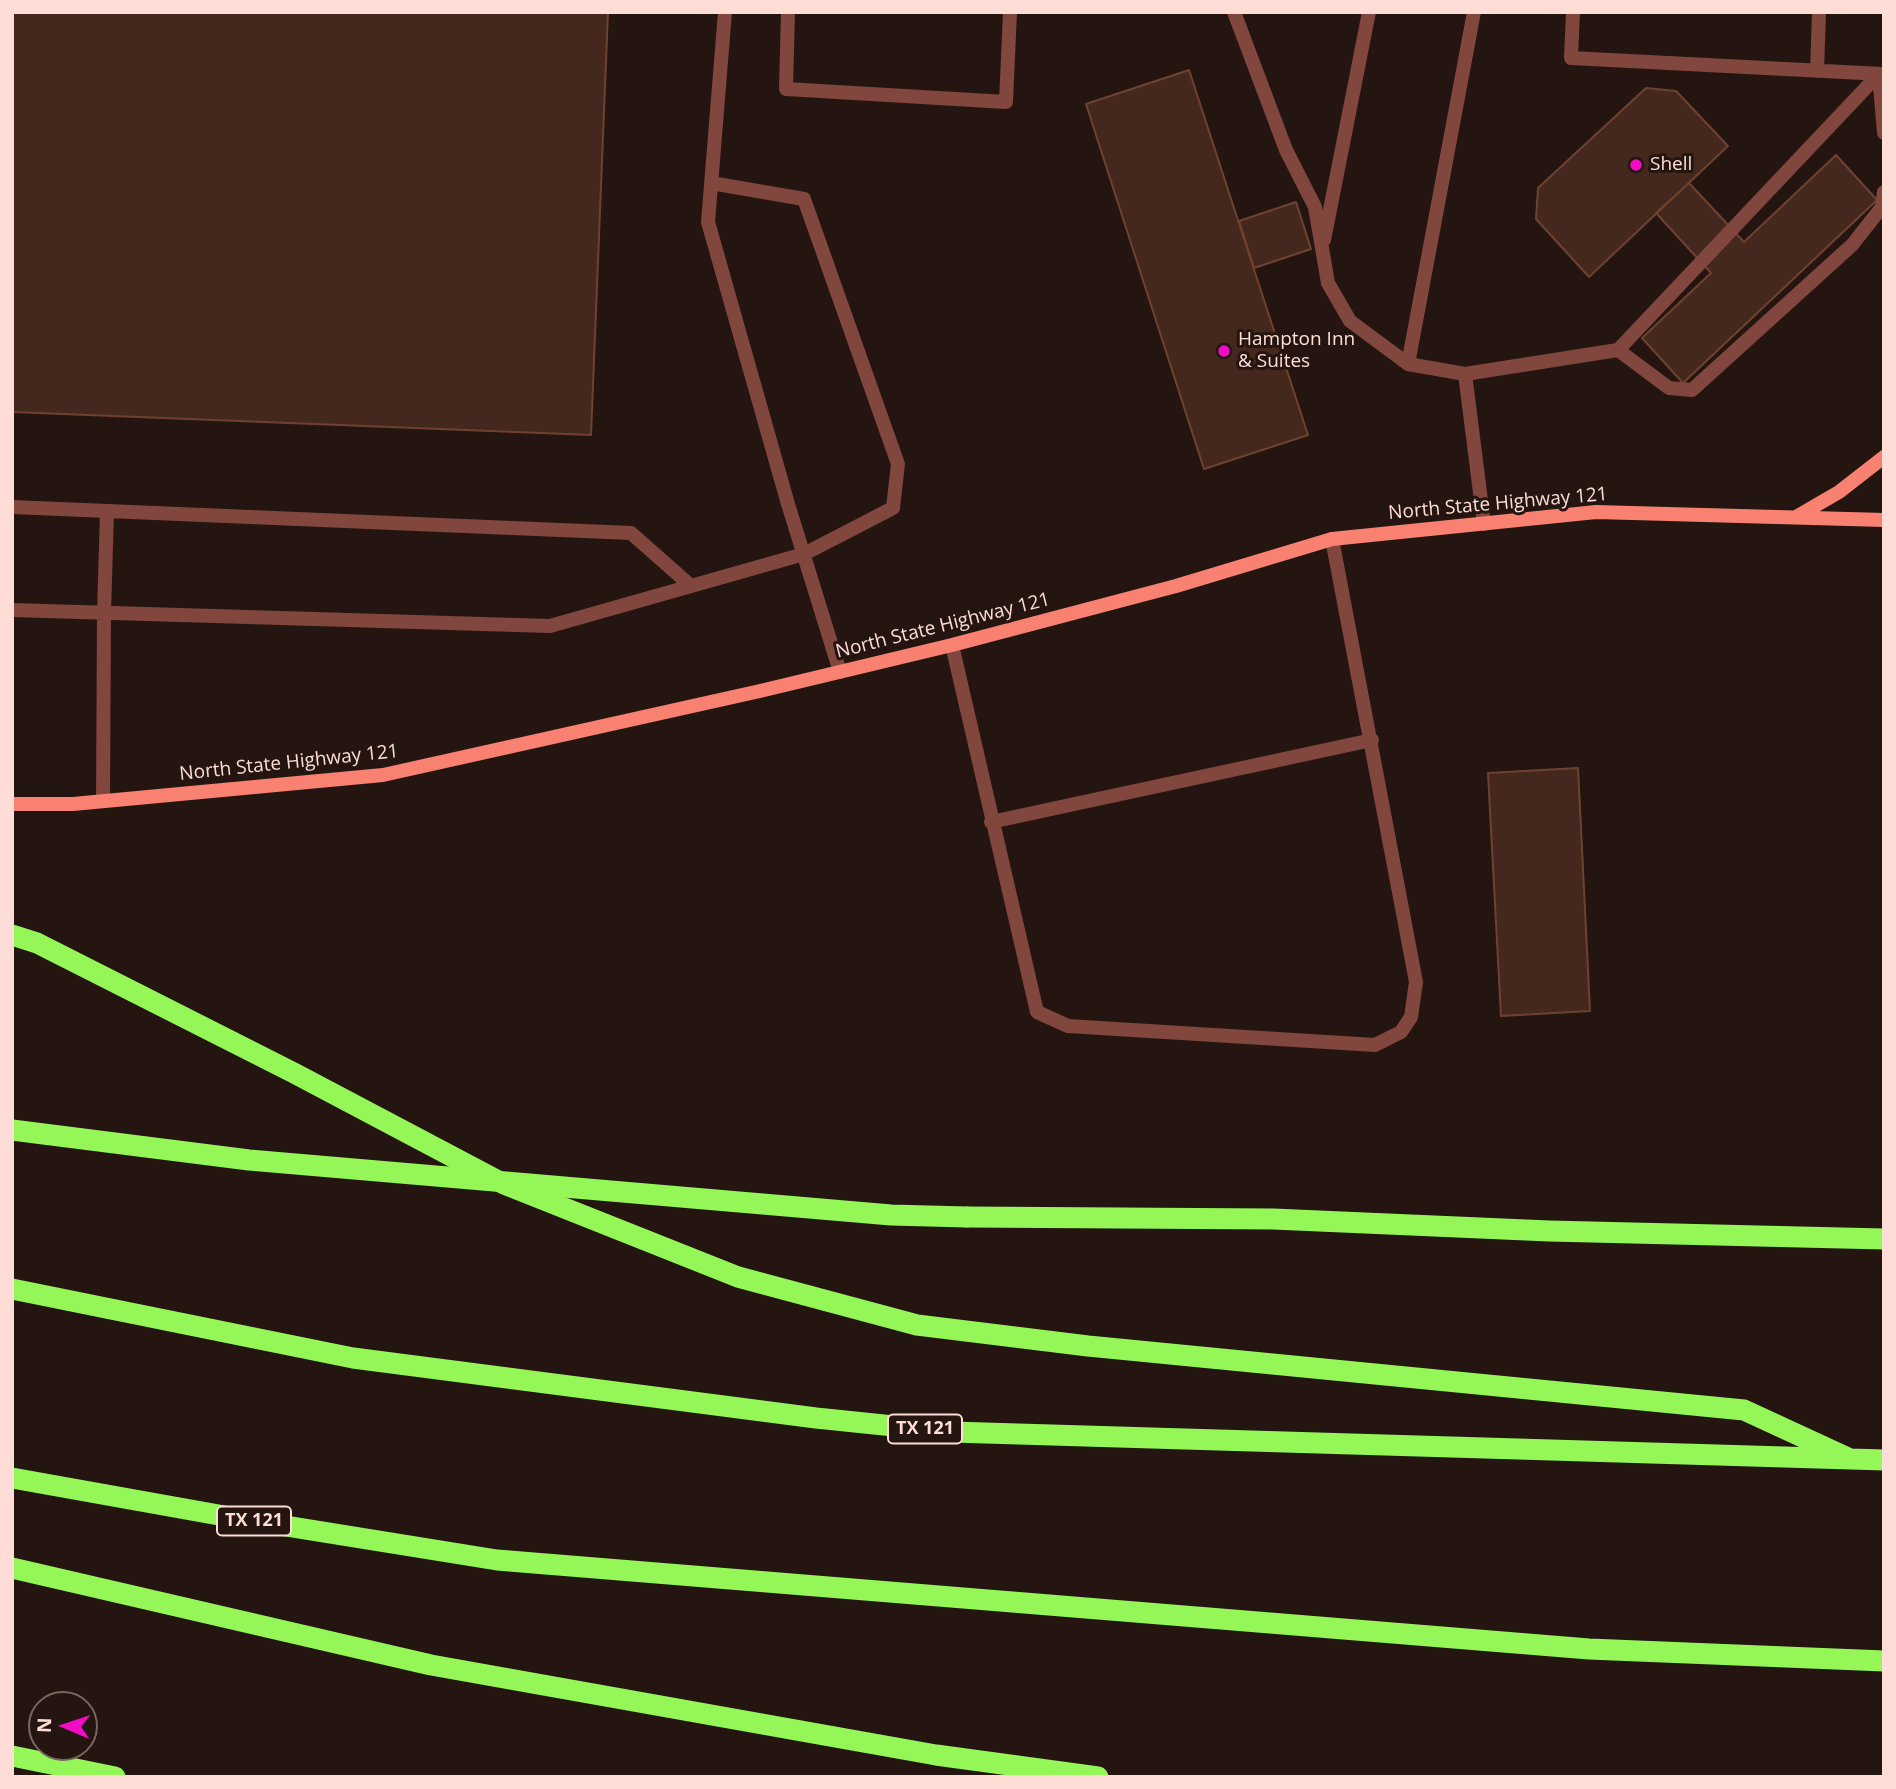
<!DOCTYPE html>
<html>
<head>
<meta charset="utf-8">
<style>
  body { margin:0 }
  #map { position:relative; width:1896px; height:1789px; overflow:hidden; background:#241510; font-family:"Open Sans",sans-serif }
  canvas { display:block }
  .frame { position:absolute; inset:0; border:14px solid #fdddd5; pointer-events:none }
  .north { position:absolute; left:28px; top:1691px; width:70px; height:70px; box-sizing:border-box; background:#241510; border:2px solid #7b655f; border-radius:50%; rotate:272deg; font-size:19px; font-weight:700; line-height:28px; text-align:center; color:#fdddd5 }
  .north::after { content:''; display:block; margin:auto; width:24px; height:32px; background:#f20cc6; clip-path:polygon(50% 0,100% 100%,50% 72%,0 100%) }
</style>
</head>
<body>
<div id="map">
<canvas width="1896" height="1789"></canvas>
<div class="frame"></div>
<div class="north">N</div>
</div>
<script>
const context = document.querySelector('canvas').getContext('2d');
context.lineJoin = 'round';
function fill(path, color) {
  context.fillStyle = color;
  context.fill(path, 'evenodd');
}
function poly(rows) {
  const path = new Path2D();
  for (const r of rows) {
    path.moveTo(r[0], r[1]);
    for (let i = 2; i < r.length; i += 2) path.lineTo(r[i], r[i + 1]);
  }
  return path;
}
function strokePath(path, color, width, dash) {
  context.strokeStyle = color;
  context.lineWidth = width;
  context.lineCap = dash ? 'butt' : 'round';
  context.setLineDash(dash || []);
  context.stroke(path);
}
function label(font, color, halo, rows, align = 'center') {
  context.font = font + ' "Open Sans",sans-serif';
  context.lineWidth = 6;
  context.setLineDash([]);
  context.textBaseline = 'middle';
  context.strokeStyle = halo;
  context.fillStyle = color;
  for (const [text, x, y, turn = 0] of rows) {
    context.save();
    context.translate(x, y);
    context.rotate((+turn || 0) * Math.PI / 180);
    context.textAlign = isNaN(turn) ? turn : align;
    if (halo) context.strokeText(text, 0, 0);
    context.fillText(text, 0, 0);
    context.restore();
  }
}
const building = poly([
  [12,12,608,12,591,435,12,412,12,12],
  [1189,70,1308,435,1204,469,1086,104,1189,70],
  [1646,88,1676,91,1728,146,1589,277,1536,219,1538,188,1646,88],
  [1836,155,1877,200,1683,383,1642,338,1711,273,1656,213,1689,183,1744,242,1836,155],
  [1296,202,1311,249,1254,268,1239,221,1296,202],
  [1578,768,1590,1011,1501,1016,1488,773,1578,768]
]);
const lane = poly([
  [725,12,708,222,788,504,840,672],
  [788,12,786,89,1006,102,1010,12],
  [1234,12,1286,150,1315,207,1328,283,1350,321,1408,364,1474,12],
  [1573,12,1571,58,1882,74],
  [1817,71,1819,12],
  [1879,74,1884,133],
  [1324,240,1369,12],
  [1618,350,1879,74],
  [1408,364,1465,374],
  [12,507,631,533,691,586],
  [1484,524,1465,374,1618,350,1669,388,1692,390,1852,245,1882,207,1884,192],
  [12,610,550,626,804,554,893,508,898,464,804,199,711,183],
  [952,645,1037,1012,1068,1026,1375,1045,1401,1032,1411,1017,1416,982,1332,539],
  [103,801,104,613,107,511],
  [991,822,1372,740]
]);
const secondary = poly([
  [1796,517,1839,492,1884,457],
  [12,804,73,804,383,775,760,691,952,645,1176,586,1332,539,1596,512,1884,520]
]);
const highway = poly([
  [12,935,37,943,294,1073,504,1184,738,1277,917,1325,1088,1346,1744,1410,1848,1458],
  [967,1217,1273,1219,1549,1231,1884,1239],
  [12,1289,353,1358,816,1418,952,1432,1884,1460],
  [12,1478,230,1517,497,1560,1589,1649,1884,1661],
  [12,1568,431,1665,936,1755,1098,1777],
  [12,1756,115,1777]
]);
const highwayBridge = poly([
  [12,1130,249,1160,891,1215,967,1217]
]);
const markers = [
  [1636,165,7,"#f20cc6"],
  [1224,351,7,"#f20cc6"]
];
const shields = [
  [925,1429,74],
  [254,1521,74]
];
const shieldNames = [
  ["TX 121",925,1429],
  ["TX 121",254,1521]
];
const poiNames = [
  ["Shell",1650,165],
  ["Hampton Inn",1238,340],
  ["& Suites",1238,362]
];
const streetNames = [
  ["North State Highway 121",1498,504,-5],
  ["North State Highway 121",943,626,-14],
  ["North State Highway 121",289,763,-6]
];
fill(building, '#44281d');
strokePath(building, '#6f4230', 2);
strokePath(lane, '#81463d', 14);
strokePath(secondary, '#f88172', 14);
strokePath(highway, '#95f657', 21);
strokePath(highwayBridge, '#95f657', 21);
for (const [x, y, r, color] of markers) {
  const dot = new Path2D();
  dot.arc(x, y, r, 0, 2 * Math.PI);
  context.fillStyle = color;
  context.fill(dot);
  strokePath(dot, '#241510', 2.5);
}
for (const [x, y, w] of shields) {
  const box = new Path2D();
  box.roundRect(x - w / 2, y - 14.5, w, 29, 5);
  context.fillStyle = '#241510';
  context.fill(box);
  strokePath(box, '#fdddd5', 2);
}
label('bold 18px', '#fdddd5', null, shieldNames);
label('19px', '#fdddd5', '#241510', poiNames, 'left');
label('19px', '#fdddd5', '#241510', streetNames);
</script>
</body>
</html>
